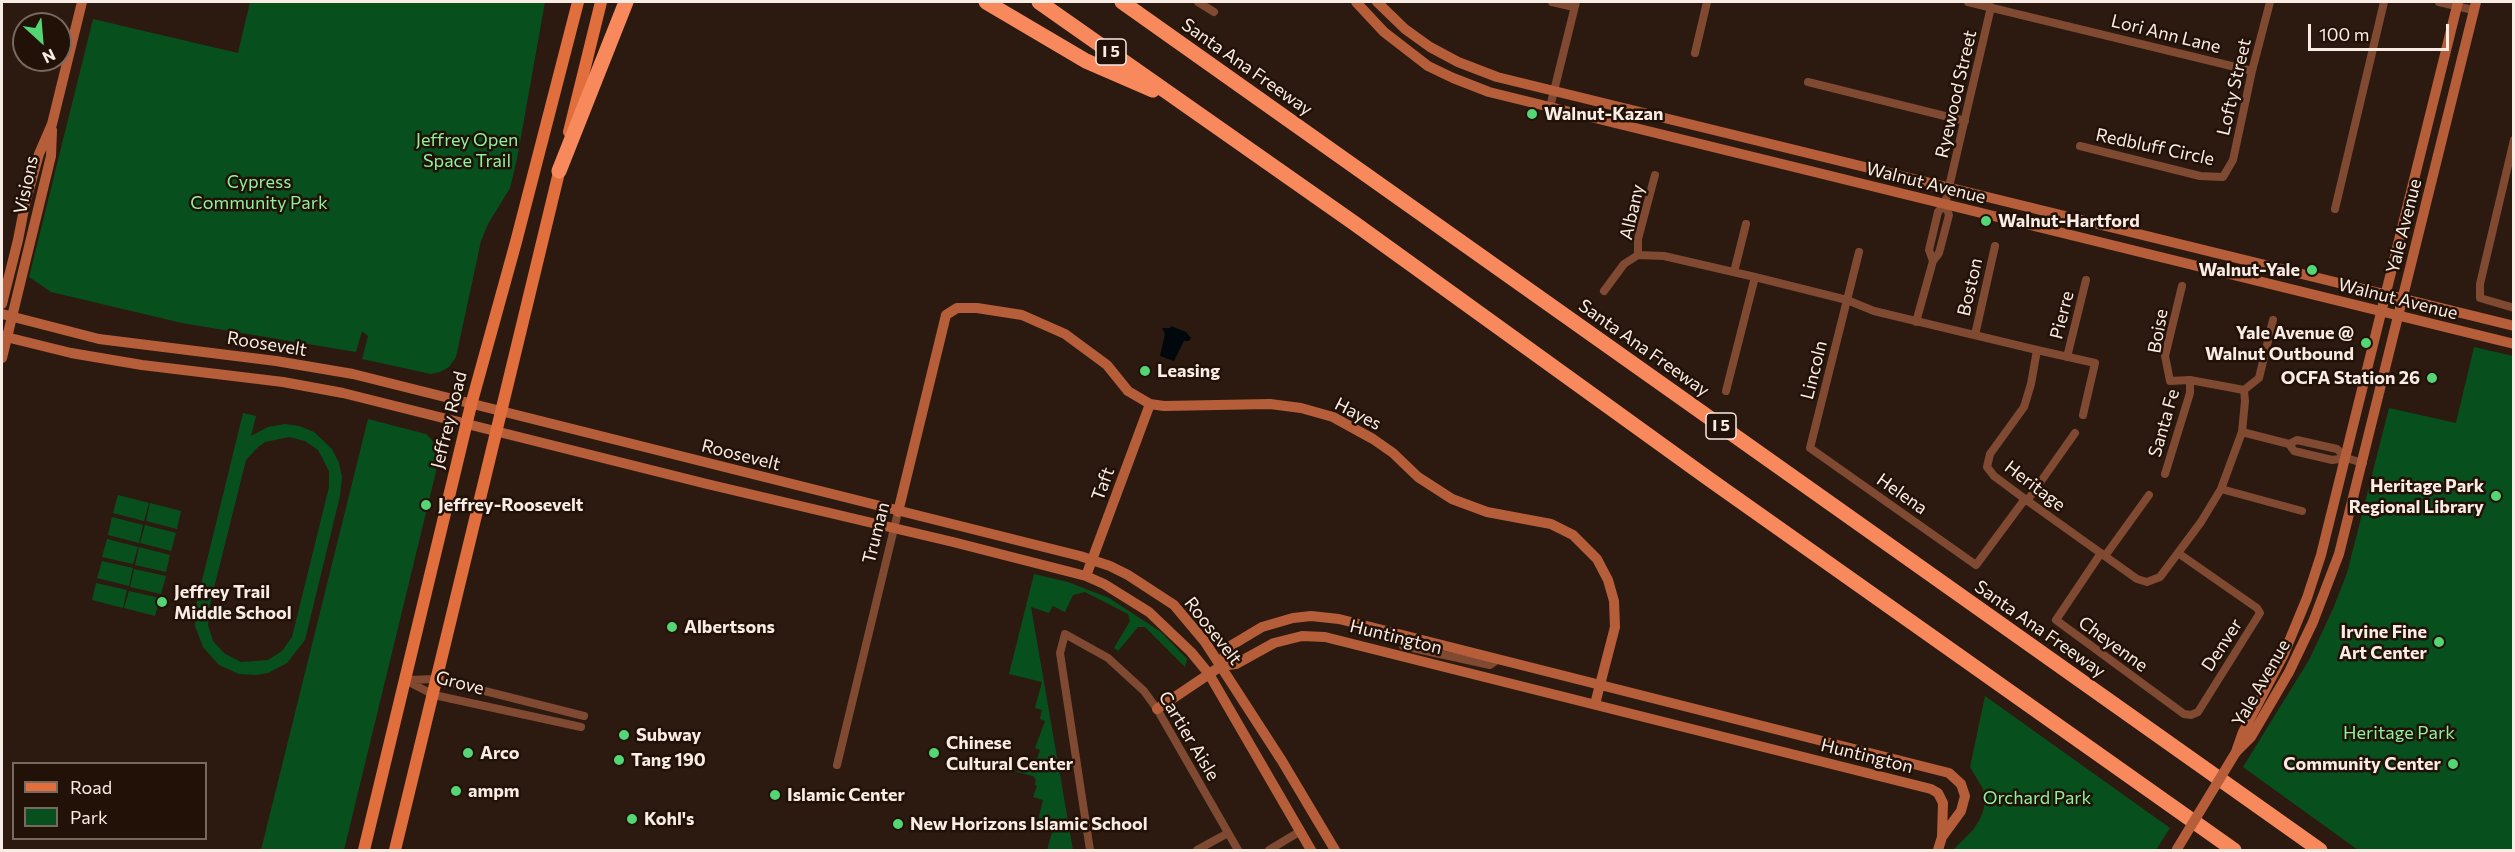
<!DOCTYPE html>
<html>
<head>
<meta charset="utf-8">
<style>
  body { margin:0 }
  #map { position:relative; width:2515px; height:852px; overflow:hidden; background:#2c1a10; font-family:Commissioner,sans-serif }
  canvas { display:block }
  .frame { position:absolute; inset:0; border:3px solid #f9ece5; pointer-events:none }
  .legend { position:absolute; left:12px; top:762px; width:195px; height:78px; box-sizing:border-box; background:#221107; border:2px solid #786960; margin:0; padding:8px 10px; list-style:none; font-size:18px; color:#f9ece5 }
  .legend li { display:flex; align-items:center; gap:12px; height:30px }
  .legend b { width:30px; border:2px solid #786960 }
  .north { position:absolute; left:12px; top:12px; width:60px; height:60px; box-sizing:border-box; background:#221107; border:2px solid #786960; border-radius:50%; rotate:154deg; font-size:16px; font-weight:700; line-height:24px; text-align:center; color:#f9ece5 }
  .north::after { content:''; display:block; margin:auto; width:21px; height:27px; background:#53d673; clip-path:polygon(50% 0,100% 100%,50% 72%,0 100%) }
  .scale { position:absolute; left:2308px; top:24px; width:141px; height:27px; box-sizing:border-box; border:3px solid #f9ece5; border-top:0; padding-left:8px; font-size:18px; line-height:21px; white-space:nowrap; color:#f9ece5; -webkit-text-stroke:4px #221107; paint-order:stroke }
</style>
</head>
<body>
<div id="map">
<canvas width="2515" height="852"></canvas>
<div class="frame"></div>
<ul class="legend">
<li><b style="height:8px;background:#e16f3d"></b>Road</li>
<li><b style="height:16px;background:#07501d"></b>Park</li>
</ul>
<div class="north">N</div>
<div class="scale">100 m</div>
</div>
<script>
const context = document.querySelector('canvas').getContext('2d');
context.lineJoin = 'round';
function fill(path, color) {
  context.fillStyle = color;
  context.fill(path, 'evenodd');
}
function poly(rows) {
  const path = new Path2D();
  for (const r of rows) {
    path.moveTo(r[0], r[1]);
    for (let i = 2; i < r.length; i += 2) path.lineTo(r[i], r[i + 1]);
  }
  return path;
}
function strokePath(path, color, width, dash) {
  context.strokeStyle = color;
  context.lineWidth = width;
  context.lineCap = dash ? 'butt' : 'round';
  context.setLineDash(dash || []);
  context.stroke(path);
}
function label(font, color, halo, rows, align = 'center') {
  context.font = font + ' Commissioner,sans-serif';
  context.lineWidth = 5;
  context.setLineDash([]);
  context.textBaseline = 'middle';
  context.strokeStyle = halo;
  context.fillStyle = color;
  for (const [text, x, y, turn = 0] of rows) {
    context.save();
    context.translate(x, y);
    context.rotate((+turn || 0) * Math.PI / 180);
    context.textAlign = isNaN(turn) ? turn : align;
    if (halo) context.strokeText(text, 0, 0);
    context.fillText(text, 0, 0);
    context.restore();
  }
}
const green = poly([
  [250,2,545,2,517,159,510,188,488,224,481,241,456,357,449,367,440,372,431,374,362,359,368,336,362,331,356,352,182,323,51,292,29,277,93,19,238,53],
  [2474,347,2513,356,2513,850,2358,850,2243,767,2309,660,2333,609,2347,573,2389,408,2456,423],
  [243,413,256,416,251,436,268,427,285,424,299,426,314,432,332,449,339,463,342,477,340,496,305,640,287,663,268,673,256,675,239,674,219,665,203,647,195,626,197,601],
  [289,437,305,441,318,450,329,471,329,487,292,637,282,651,268,660,241,662,225,654,213,641,208,625,209,608,246,460,258,447,265,442],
  [368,419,426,434,432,440,440,455,344,850,261,850],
  [118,495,149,503,144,521,113,513],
  [150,503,181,511,177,529,146,521],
  [112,517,143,525,139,543,108,535],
  [145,525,176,533,171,551,140,543],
  [107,539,138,547,133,564,102,557],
  [139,547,170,555,166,572,135,565],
  [102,561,133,568,129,586,97,578],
  [134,569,166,576,161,594,130,587],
  [1034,574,1068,582,1109,598,1161,632,1187,659,1185,667,1145,627,1138,627,1118,651,1114,648,1130,621,1128,614,1085,592,1073,595,1065,612,1053,606,1049,613,1031,607,1073,850,1047,850,1053,829,1037,825,1043,800,1033,797,1037,786,1035,785,1036,780,1033,776,1017,772,1019,766,1032,768,1034,758,1037,759,1040,750,1035,748,1045,721,1040,719,1042,710,1035,708,1042,682,1009,674],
  [96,583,127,590,123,608,92,600],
  [129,591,160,598,155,616,124,608],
  [1985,696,2170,828,2156,850,1953,850,1973,830,1980,819,1984,808,1983,789,1970,767]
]);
const water = poly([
  [1171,326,1186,332,1191,338,1189,341,1184,341,1174,361,1160,356,1165,334,1162,328,1170,328]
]);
const street = poly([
  [1198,2,1214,12],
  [1552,2,1574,7],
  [1968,2,2252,71],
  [2439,2,2473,10],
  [1695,53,1707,2],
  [1808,82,1965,121],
  [1550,107,1576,2],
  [2514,140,2480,284,2480,298,2514,308],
  [2080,146,2200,176,2223,177,2233,160,2252,71,2270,2],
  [2335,209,2384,2],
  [1859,252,1810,448,1976,565,2025,499],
  [1638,255,1664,256,1755,277,1847,300,1874,311,2037,350,2031,384,2024,407,1990,454,1987,467,1994,476,2025,499,2137,579,2147,582,2160,577,2201,522,2221,489,2242,432,2245,401,2244,390,2190,380,2170,381,2165,356,2182,286],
  [1638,255,1638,239,1655,175],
  [1933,261,1929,250,1938,212,1945,204,1991,7],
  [1734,272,1746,224],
  [1604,291,1624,264,1638,255],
  [1916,322,1933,261,1939,253,1949,215,1945,204],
  [1975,335,1995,246],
  [2037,350,2095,363,2083,415],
  [2067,357,2086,280],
  [2244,390,2259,378,2273,320],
  [1726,391,1755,277],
  [2242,432,2289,444,2294,451,2332,460,2346,458],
  [2289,444,2297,440,2337,449,2346,458,2363,463],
  [2165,474,2190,393,2190,380],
  [2221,489,2302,511],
  [2027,501,2075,433],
  [2101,553,2056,620,2184,714,2191,715,2198,712,2260,613,2257,608,2178,553],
  [2105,556,2149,495],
  [1403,646,1490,665,1498,659],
  [406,680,437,679,584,716],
  [407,681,434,695,581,727],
  [837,765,898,512],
  [1090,850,1060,653,1065,634,1108,658,1144,691,1157,709,1238,850],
  [1197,850,1228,833],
  [1269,850,1299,832]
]);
const secondary = poly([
  [1356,2,1384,32,1428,66,1453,78,1489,92,2514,344],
  [1377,2,1405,29,1430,47,1458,62,1497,77,2514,326],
  [2,304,18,240,25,204,39,154,52,124,82,2],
  [2,314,99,339,276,361,353,374,1080,556,1110,566,1128,575,1174,605,1205,642,1282,761,1335,850],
  [2,336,71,353,142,365,283,382,343,393,707,484,953,542,1086,576,1104,584,1149,612,1191,652,1209,674,1311,850],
  [2,358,51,156,52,130],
  [898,512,946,315,957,308,977,308,1022,315,1065,334,1107,365,1128,391,1150,404,1164,406,1270,404,1301,408,1333,417,1373,439,1393,453,1418,477,1452,499,1487,512,1551,524,1573,535,1597,559,1608,580,1614,601,1615,627,1595,704],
  [1086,576,1150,404],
  [1221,666,1227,648,1262,627,1293,618,1311,616,1339,619,1949,773,1961,784,1965,796,1961,811,1942,837],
  [1157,709,1221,666,1236,664,1274,643,1302,636,1325,637,1931,789,1938,793,1943,803,1942,837,1938,850],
  [2237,749,2243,732,2283,656,2307,598,2321,555,2458,2],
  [2236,752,2251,737,2289,672,2313,622,2339,554,2476,2]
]);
const primary = poly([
  [569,132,601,2],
  [364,850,471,405,516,242,578,2],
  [395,850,561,164]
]);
const highway = poly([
  [986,2,1086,61,1153,90],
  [1039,2,1354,223,1709,479,2234,850],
  [1122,2,2320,850],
  [559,171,626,2]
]);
const secondaryBridge = poly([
  [2177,849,2236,752]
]);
const markers = [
  [1532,114,6,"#53d673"],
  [1986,221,6,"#53d673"],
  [2312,270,6,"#53d673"],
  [2366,343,6,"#53d673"],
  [1145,371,6,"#53d673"],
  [2432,378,6,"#53d673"],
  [2496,496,6,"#53d673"],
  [426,505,6,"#53d673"],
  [162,602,6,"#53d673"],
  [672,627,6,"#53d673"],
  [2439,642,6,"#53d673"],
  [624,735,6,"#53d673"],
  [468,753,6,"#53d673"],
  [934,753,6,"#53d673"],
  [619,760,6,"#53d673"],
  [2453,764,6,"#53d673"],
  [456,791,6,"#53d673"],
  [775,795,6,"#53d673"],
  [632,819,6,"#53d673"],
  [898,824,6,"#53d673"]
];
const shields = [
  [1111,52,30],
  [1721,426,30]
];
const shieldNames = [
  ["I 5",1111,52],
  ["I 5",1721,426]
];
const streetNames = [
  ["Lori Ann Lane",2166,34,14],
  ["Santa Ana Freeway",1247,67,35],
  ["Lofty Street",2234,87,-77],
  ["Ryewood Street",1956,94,-77],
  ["Redbluff Circle",2155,147,12],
  ["Walnut Avenue",1926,183,14],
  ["Visions",26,185,-78],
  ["Albany",1632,212,-77],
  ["Yale Avenue",2404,226,-76],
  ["Boston",1970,287,-77],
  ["Walnut Avenue",2398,299,14],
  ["Pierre",2062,315,-76],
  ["Boise",2158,331,-80],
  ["Roosevelt",267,344,9],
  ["Santa Ana Freeway",1644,348,35],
  ["Lincoln",1814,370,-76],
  ["Hayes",1358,414,27],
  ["Jeffrey Road",449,420,-76],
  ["Santa Fe",2164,423,-74],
  ["Roosevelt",741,455,14],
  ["Taft",1103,484,-70],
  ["Heritage",2035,486,37],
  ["Helena",1902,494,35],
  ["Truman",876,533,-76],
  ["Santa Ana Freeway",2040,629,35],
  ["Roosevelt",1213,631,52],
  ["Huntington",1396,637,14],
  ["Cheyenne",2113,644,36],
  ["Denver",2222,645,-57],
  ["Grove",460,683,14],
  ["Yale Avenue",2261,683,-60],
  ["Cartier Aisle",1189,736,59],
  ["Huntington",1867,756,14]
];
const poiNames = [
  ["Walnut-Kazan",1544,114],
  ["Walnut-Hartford",1998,221],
  ["Walnut-Yale",2300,270,"right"],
  ["Yale Avenue @",2354,333,"right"],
  ["Walnut Outbound",2354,354,"right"],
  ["Leasing",1157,371],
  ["OCFA Station 26",2420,378,"right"],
  ["Heritage Park",2484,486,"right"],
  ["Regional Library",2484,507,"right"],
  ["Jeffrey-Roosevelt",438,505],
  ["Jeffrey Trail",174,592],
  ["Middle School",174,613],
  ["Albertsons",684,627],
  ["Irvine Fine",2427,632,"right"],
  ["Art Center",2427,653,"right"],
  ["Subway",636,735],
  ["Chinese",946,743],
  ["Cultural Center",946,764],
  ["Arco",480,753],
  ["Tang 190",631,760],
  ["Community Center",2441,764,"right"],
  ["ampm",468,791],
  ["Islamic Center",787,795],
  ["Kohl's",644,819],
  ["New Horizons Islamic School",910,824]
];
const parkNames = [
  ["Jeffrey Open",467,140],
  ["Space Trail",467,161],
  ["Cypress",259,182],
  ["Community Park",259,203],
  ["Heritage Park",2399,733],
  ["Orchard Park",2037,798]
];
fill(green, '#07501d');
fill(water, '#00080e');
strokePath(street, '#804932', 8);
strokePath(secondary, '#b65e39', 10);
strokePath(primary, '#e16f3d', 12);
strokePath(highway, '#f7895c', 15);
strokePath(secondaryBridge, '#b65e39', 10);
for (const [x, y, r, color] of markers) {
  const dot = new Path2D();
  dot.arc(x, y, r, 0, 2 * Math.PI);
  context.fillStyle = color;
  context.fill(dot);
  strokePath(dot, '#221107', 2);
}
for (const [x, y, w] of shields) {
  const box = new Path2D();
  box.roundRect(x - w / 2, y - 13, w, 26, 4.5);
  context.fillStyle = '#221107';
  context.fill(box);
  strokePath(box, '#f9ece5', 1.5);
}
label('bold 16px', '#f9ece5', null, shieldNames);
label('18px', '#f9ece5', '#221107', streetNames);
label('bold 18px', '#f9ece5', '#221107', poiNames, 'left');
label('18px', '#8cf39b', '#221107', parkNames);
</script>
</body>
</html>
